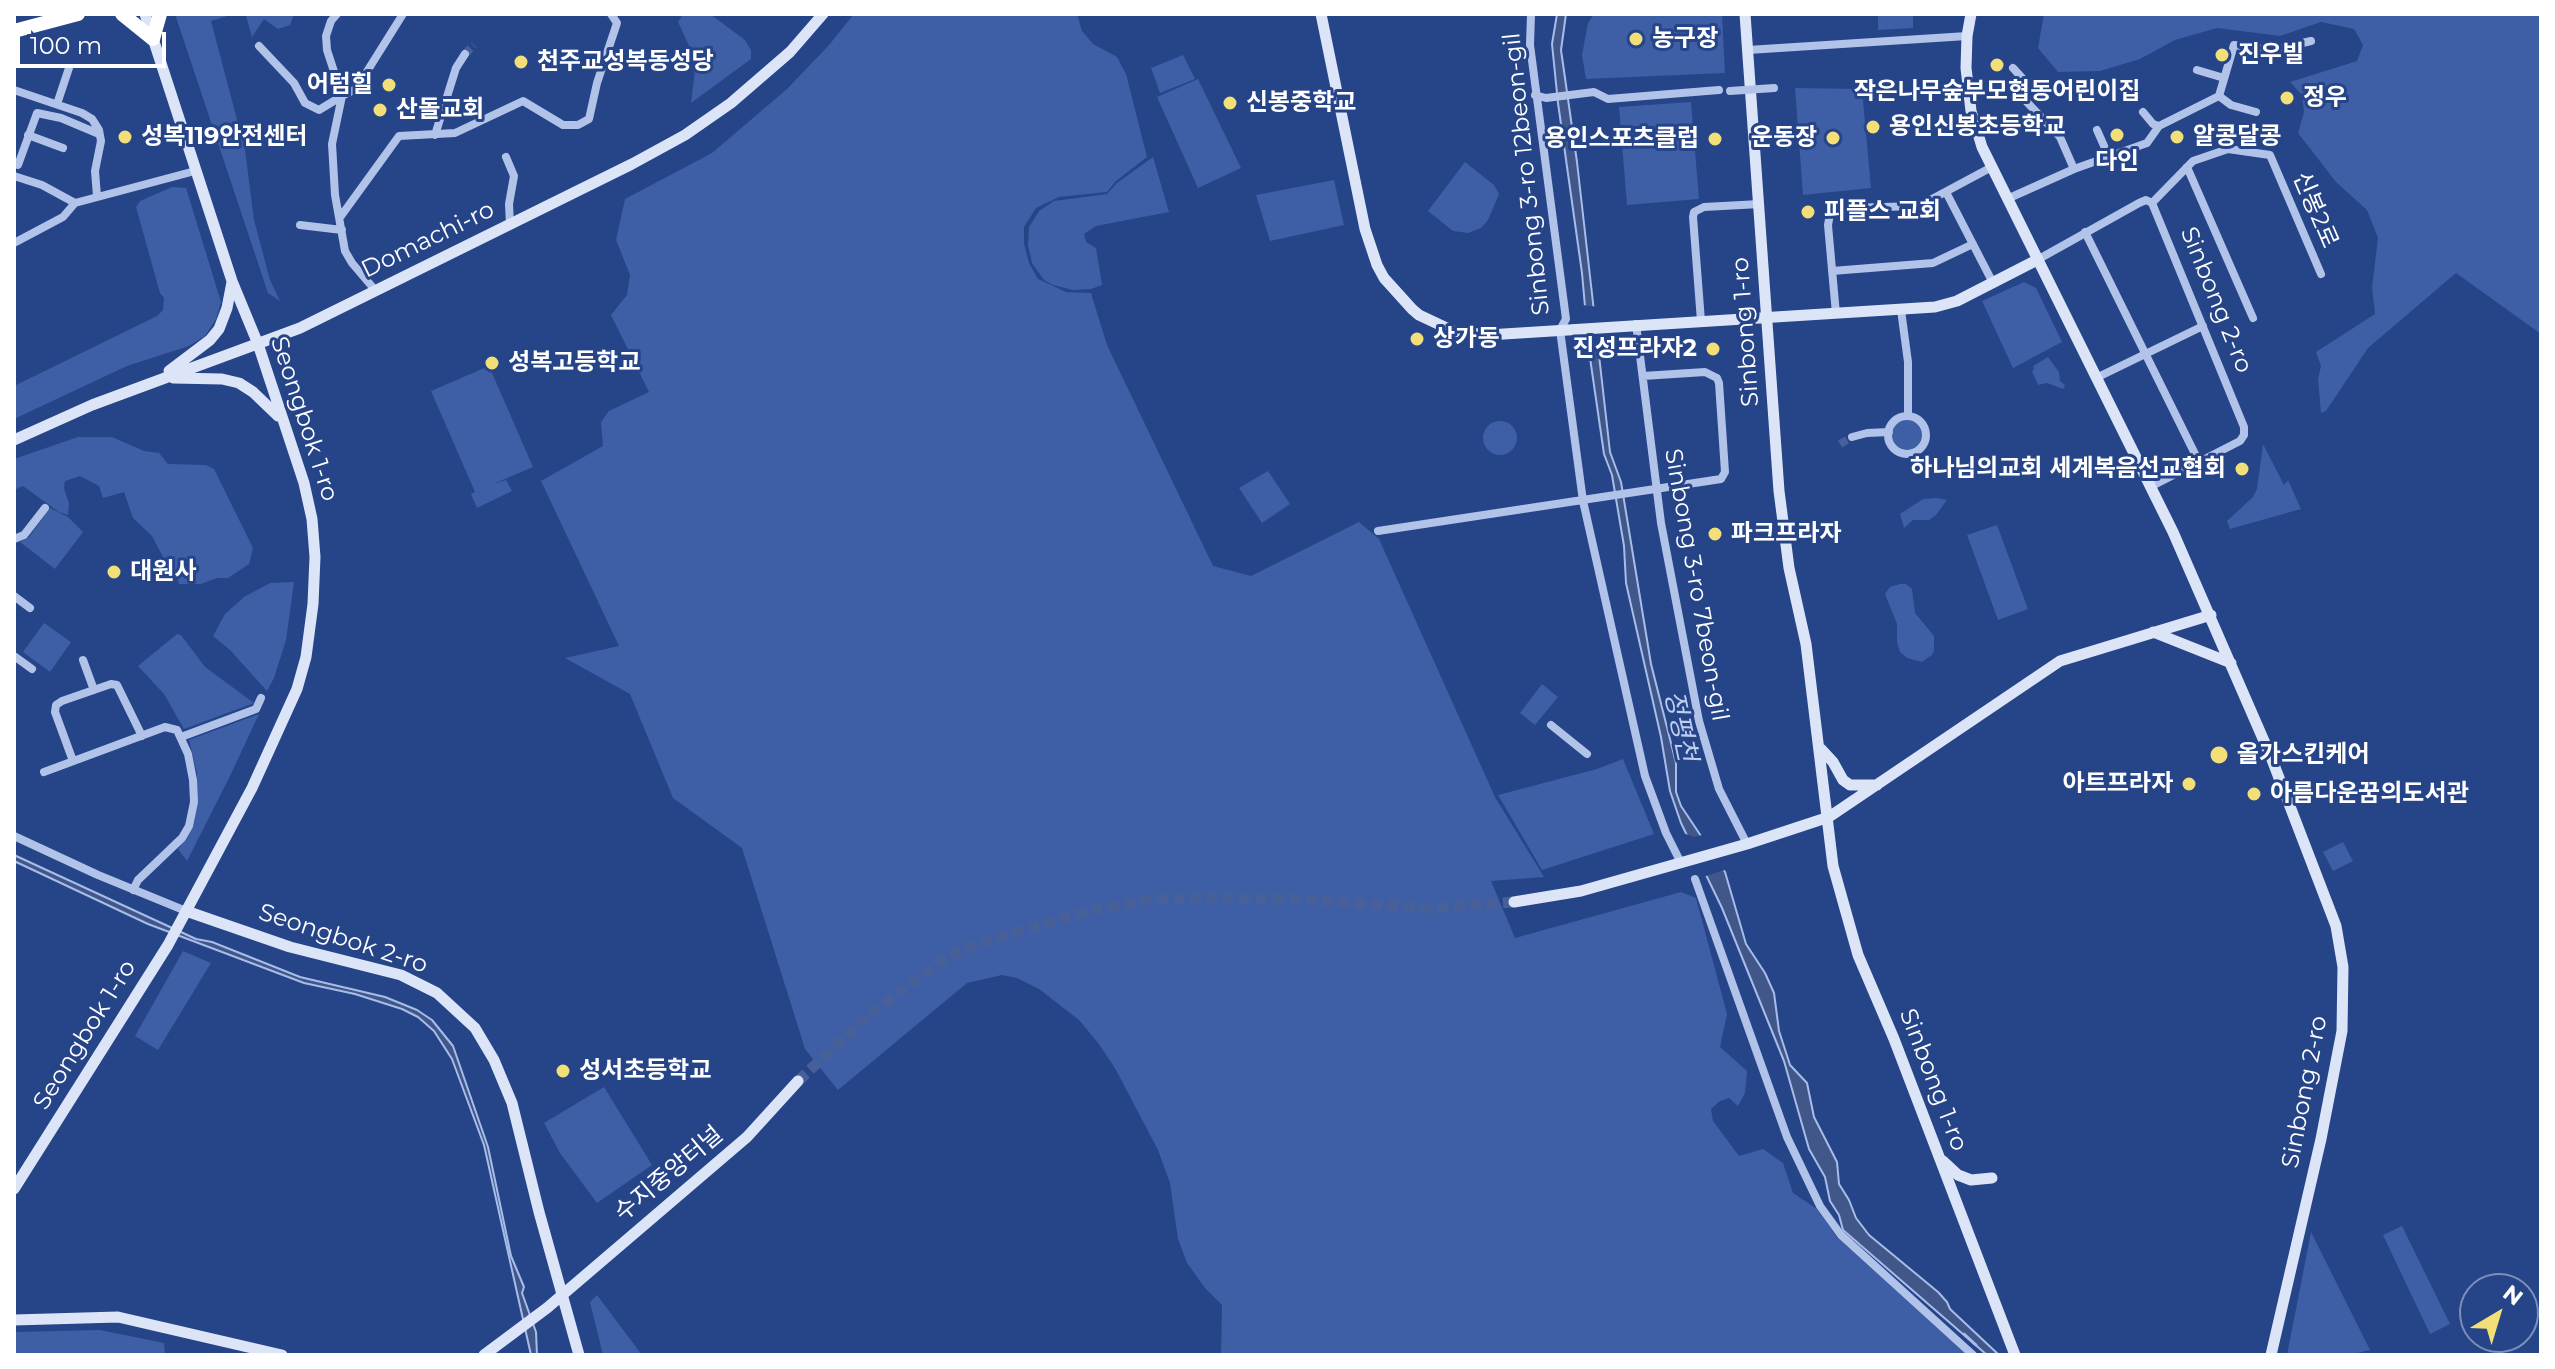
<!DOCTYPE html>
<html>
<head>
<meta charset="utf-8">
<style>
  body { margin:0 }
  #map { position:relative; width:2555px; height:1369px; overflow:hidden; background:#264488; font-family:Montserrat,sans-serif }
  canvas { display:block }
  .frame { position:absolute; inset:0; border:16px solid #fff; pointer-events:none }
  .north { position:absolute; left:2459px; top:1273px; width:80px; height:80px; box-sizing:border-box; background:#264488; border:2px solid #7d8fb8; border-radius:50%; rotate:38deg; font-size:22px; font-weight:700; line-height:32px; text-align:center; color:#fff }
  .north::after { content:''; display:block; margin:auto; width:28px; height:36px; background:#f2df77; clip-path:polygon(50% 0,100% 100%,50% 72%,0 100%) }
  .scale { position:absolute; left:16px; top:32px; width:150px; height:36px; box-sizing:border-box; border:4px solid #fff; border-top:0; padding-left:10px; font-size:24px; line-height:28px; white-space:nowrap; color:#fff; -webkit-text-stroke:6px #264488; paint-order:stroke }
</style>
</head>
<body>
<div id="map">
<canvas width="2555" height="1369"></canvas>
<div class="frame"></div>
<div class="north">N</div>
<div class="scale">100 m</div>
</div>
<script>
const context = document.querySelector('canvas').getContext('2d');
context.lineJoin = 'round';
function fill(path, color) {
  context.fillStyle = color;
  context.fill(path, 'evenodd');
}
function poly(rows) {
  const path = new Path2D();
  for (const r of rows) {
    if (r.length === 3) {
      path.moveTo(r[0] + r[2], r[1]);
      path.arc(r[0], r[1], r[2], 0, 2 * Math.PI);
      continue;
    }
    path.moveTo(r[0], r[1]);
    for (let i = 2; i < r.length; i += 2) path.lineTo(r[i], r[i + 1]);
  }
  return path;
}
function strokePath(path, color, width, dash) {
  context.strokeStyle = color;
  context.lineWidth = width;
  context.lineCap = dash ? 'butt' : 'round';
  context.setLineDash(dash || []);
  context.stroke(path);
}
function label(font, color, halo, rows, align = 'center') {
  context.font = font + ' Montserrat,"Noto Sans KR",sans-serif';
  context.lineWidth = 6;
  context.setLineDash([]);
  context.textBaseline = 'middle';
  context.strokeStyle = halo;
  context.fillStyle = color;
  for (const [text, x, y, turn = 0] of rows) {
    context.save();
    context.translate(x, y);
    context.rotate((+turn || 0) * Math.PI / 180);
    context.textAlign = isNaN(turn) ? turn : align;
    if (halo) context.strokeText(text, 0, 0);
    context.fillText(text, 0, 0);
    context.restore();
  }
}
const green = poly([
  [175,14,234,14,211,21,245,150,254,220,270,280,280,301,268,293],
  [241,14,294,14,290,25,278,29,264,19,252,37,246,16],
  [683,14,710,14,745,40,751,50,751,59,691,103,695,70,693,54,678,22],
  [854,14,1077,14,1082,31,1093,44,1117,57,1126,74,1147,157,1116,181,1107,192,1059,197,1036,208,1024,227,1024,244,1029,263,1038,279,1066,292,1091,293,1107,345,1213,566,1251,576,1359,522,1379,539,1495,797,1544,877,1491,881,1515,938,1681,892,1696,898,1727,1014,1720,1047,1747,1071,1745,1093,1738,1106,1729,1098,1720,1101,1711,1109,1713,1121,1739,1156,1763,1149,1783,1163,1793,1193,1817,1209,1837,1237,1967,1355,1221,1355,1222,1305,1205,1288,1187,1263,1178,1239,1170,1183,1158,1150,1116,1070,1099,1044,1079,1020,1039,989,1017,978,1002,975,967,983,838,1090,805,1049,742,848,673,798,630,694,565,658,619,646,541,481,603,446,601,422,609,411,649,392,611,315,627,295,630,275,616,240,625,199,712,153,787,89,829,45],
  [1594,14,1722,14,1725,73,1586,79,1582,55,1588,23],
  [1878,14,1913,14,1913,28,1878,30],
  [2044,14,2541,14,2541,334,2456,273,2368,348,2326,411,2321,413,2318,379,2321,366,2316,352,2375,314,2372,287,2378,238,2367,210,2336,182,2298,133,2304,112,2302,95,2290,82,2357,61,2363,45,2354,29,2321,22,2280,36,2217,28,2175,40,2140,59,2100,71,2058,72,2038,48],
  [1183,55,1195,79,1160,93,1151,68],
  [1198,79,1241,168,1198,188,1157,97],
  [1795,88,1862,89,1871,188,1803,195],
  [1691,102,1699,199,1627,205,1619,107],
  [1153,157,1169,212,1096,226,1084,234,1086,242,1096,248,1102,285,1091,289,1073,290,1053,285,1044,280,1032,263,1028,245,1029,227,1039,211,1054,201,1107,194,1117,183],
  [1465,162,1494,185,1499,194,1488,220,1481,228,1468,233,1453,231,1428,211],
  [1334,180,1344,225,1270,241,1256,195],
  [172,187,186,188,221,302,216,319,205,336,189,346,127,366,14,419,14,386,157,316,163,310,164,298,160,293,136,207,140,201],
  [2024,282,2036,288,2062,342,2013,368,1982,301],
  [2048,357,2059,372,2060,381,2065,385,2063,389,2047,383,2038,385,2032,371,2034,369,2033,366],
  [489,366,533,467,493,484,506,480,512,491,477,508,471,494,475,492,431,391],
  [1907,435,18],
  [1500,438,17],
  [78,437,112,437,144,451,159,453,168,464,206,465,214,469,253,548,249,564,228,578,217,578,201,584,179,584,177,577,166,570,163,557,152,536,133,518,124,492,103,498,99,486,80,476,65,481,64,488,69,504,68,515,59,512,23,486,14,490,14,459],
  [2263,444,2284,485,2288,480,2301,509,2230,529,2227,521,2253,497,2257,489],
  [1268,471,1290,504,1262,523,1239,488],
  [1937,498,1947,500,1936,515,1929,520,1913,520,1904,528,1900,514,1923,499],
  [50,508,68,517,83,532,55,569,20,542,29,537],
  [1997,525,2028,609,1998,620,1967,535],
  [294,582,286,640,274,678,267,691,230,650,213,636,225,614,244,597,270,583],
  [1900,584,1906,584,1912,589,1915,613,1934,636,1934,650,1932,655,1922,662,1907,658,1900,652,1897,642,1897,624,1885,594,1890,587],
  [44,623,71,642,50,672,23,652],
  [177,634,181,635,205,667,254,703,184,729,164,694,138,666],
  [1542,684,1558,697,1535,725,1520,713],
  [259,714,230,776,187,861,178,849,185,839,197,803,197,773,189,740],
  [1623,759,1654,834,1542,870,1498,795,1597,769],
  [2343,842,2353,861,2333,871,2323,852],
  [183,951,211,963,158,1050,135,1036],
  [604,1087,652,1165,597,1203,560,1153,544,1123],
  [2402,1226,2450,1324,2430,1334,2383,1235],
  [2311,1232,2370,1350,2353,1354,2287,1355],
  [597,1295,642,1355,603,1355,590,1302],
  [100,1330,164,1343,165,1355,14,1355,16,1332]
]);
const water = poly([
  [1557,14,1566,14,1561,50,1577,162,1610,452,1621,482,1651,664,1676,763,1676,792,1681,806,1725,872,1746,944,1765,973,1774,993,1779,1031,1790,1065,1807,1083,1814,1117,1837,1162,1839,1184,1849,1200,1856,1218,1869,1235,1938,1292,1947,1302,1950,1309,1999,1355,1987,1355,1843,1230,1839,1215,1830,1201,1825,1177,1809,1149,1784,1061,1722,908,1681,823,1670,791,1661,737,1626,583,1624,546,1612,475,1604,454,1589,351,1582,273,1558,103,1552,44,1557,14],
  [14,855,196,939,212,942,300,977,385,997,417,1010,432,1020,453,1046,488,1147,511,1256,524,1287,522,1293,536,1332,537,1355,531,1355,484,1145,452,1059,434,1031,418,1017,402,1009,355,994,304,983,148,924,14,861,14,855]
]);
const pier = poly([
  [1582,305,1599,307,1603,346,1586,350],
  [1683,833,1694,837,1706,834,1728,869,1703,877]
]);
const stream = poly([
  [1964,1334,1976,1345]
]);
const streetTunnel = poly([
  [465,54,474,45],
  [1840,444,1852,437]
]);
const secondaryTunnel = poly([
  [798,1081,861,1022,941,961,977,944,1088,911,1147,900,1205,898,1311,900,1426,908,1514,902]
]);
const street = poly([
  [1531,14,1530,45,1566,319,1560,330,1583,501,1645,776,1666,833,1680,861],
  [259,46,294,83,305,103,319,110,342,96,327,50,326,36,331,21,337,14],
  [1748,50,1967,36],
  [2013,68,2024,80,2023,98,2060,137,2074,169],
  [2197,70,2224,78],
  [14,90,82,113,92,119,99,130,101,141,95,171,97,196],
  [1535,95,1546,98,1594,92,1608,99,1719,90],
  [2219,96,2231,105,2256,112],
  [57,104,69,68],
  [2143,112,2153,124,2159,126],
  [2097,130,2108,155],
  [28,135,63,148],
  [435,135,456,68,465,54],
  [506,157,514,176,509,204,510,225],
  [18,165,37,113,61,118,99,134],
  [2187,167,2253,318],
  [14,176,42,185,75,203],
  [1946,192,1993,283],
  [2007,199,2074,169,2147,143,2159,126,2219,96,2234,45,2273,50,2311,41],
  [2152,203,2193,161,2228,149,2270,155,2321,274],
  [341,216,399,136,455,133,523,101,563,125,578,125,589,119,597,83,617,23,611,14],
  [300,225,342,230],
  [2085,232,2199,462],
  [14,243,63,217,75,203,195,171],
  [2037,260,2139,203,2146,200,2152,203,2244,427,2244,435,2240,441,2150,487],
  [1832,271,1933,263,1973,244],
  [375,290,352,263,345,251,335,195,332,144,342,96,356,89,403,14],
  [1901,310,1908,362,1908,416],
  [1836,314,1828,225,1830,214,1836,209,1847,208,1919,206,1990,168],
  [1701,321,1693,217,1694,212,1704,207,1760,204],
  [1636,324,1661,523,1699,721,1719,789,1747,844],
  [2096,378,2203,326],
  [1907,435,19],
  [1852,437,1867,433,1889,432],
  [1378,531,1721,479,1725,472,1719,383,1717,378,1705,372,1643,376],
  [14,539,24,535,45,508],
  [14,596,30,608],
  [14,656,32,669],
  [83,660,94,690],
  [1551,725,1587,754],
  [181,737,256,709,261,698],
  [73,761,55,712,56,705,62,701,111,684,117,685,142,736],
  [44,772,165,727,177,730,188,754,193,780,194,802,189,826,182,838,138,880,133,890],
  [14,836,98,875,186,911],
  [1695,879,1787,1137,1820,1206,1841,1235,1973,1355]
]);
const secondary = poly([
  [1321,14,1365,229,1377,265,1384,278,1412,309,1419,315,1453,331,1488,335,1935,307,1957,301,2037,260],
  [1745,14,1779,491,1789,568,1806,644,1833,866,1858,955,1894,1039,2015,1355],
  [1971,14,1967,36,1966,68,1971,111,1982,147,2173,532,2271,757,2336,926,2343,967,2342,1031,2321,1139,2271,1355],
  [169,371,210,340,219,329,227,308,232,282],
  [173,378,222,379,239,383,253,392,278,416],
  [14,440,92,405,300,328,632,164,685,135,731,103,790,52,823,14],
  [2153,632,2231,663],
  [1821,749,1833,762,1843,780,1850,785,1877,785],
  [1514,902,1581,891,1747,844,1829,817,2060,661,2211,615],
  [186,911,290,947,401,975,437,993,475,1028,494,1060,512,1103,539,1212,579,1355],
  [1943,1161,1958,1175,1971,1180,1992,1178],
  [14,1189,168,945,252,788,297,689,306,657,313,604,315,557,312,519,304,483,258,344,232,281,145,14],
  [14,1320,118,1317,282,1355],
  [484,1355,547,1308,747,1137,798,1081]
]);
const highway = poly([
  [122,14,153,39,160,14],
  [14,31,78,14]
]);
const streetBridge = poly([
  [1730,91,1774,88]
]);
const markers = [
  [1636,39,8,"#f2df77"],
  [2222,55,8,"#f2df77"],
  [521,62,8,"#f2df77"],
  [1997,65,8,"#f2df77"],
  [389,85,8,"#f2df77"],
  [2287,98,8,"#f2df77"],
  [1230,103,8,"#f2df77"],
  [380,110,8,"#f2df77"],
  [1873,127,8,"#f2df77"],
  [2117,135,8,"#f2df77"],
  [125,137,8,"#f2df77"],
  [2177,137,8,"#f2df77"],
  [1833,138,8,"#f2df77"],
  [1715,139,8,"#f2df77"],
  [1808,212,8,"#f2df77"],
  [1417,339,8,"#f2df77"],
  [1713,349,8,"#f2df77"],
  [492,363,8,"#f2df77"],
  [2242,469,8,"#f2df77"],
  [1715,534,8,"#f2df77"],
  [114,572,8,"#f2df77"],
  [2219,755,10,"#f2df77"],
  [2189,784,8,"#f2df77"],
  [2254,794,8,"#f2df77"],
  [563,1071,8,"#f2df77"]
];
const poiNames = [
  ["농구장",1652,39],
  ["진우빌",2238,55],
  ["천주교성복동성당",537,62],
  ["어텀힐",373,85,"right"],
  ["작은나무숲부모협동어린이집",1997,92,"center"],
  ["정우",2303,98],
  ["신봉중학교",1246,103],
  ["산돌교회",396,110],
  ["용인신봉초등학교",1889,127],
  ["성복119안전센터",141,137],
  ["알콩달콩",2193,137],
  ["운동장",1817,138,"right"],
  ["용인스포츠클럽",1699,139,"right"],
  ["다인",2117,162,"center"],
  ["피플스 교회",1824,212],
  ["상가동",1433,339],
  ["진성프라자2",1697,349,"right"],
  ["성복고등학교",508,363],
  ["하나님의교회 세계복음선교협회",2226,469,"right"],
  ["파크프라자",1731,534],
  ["대원사",130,572],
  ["올가스킨케어",2237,755],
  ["아트프라자",2173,784,"right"],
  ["아름다운꿈의도서관",2270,794],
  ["성서초등학교",579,1071]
];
const streetNames = [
  ["Sinbong 3-ro 12beon-gil",1527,174,-96],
  ["신봉2로",2315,210,67],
  ["Domachi-ro",428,240,-26],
  ["Sinbong 2-ro",2216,300,68],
  ["Sinbong 1-ro",1746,332,-94],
  ["Seongbok 1-ro",304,419,72],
  ["Sinbong 3-ro 7beon-gil",1696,585,80],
  ["Seongbok 2-ro",343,939,18],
  ["Seongbok 1-ro",85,1035,-58],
  ["Sinbong 1-ro",1933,1080,69],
  ["Sinbong 2-ro",2305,1092,-79],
  ["수지중앙터널",669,1174,-40]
];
const waterNames = [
  ["정평천",1680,726,78]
];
fill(green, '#3e5ea6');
fill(water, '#425789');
strokePath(water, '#a7bde9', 2);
fill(pier, '#264488');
strokePath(stream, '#a7bde9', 3);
strokePath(streetTunnel, '#47609a', 8, [8, 4]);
strokePath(secondaryTunnel, '#47609a', 11, [11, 5.5]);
strokePath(street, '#b2c3e9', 8);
strokePath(secondary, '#dce4f7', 11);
strokePath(highway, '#fff', 14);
strokePath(streetBridge, '#b2c3e9', 8);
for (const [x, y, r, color] of markers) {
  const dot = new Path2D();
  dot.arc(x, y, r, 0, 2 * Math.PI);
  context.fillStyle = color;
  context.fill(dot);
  strokePath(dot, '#264488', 3);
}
label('bold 24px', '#fff', '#264488', poiNames, 'left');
label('24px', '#fff', '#264488', streetNames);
label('italic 26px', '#becef0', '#264488', waterNames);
</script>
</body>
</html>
